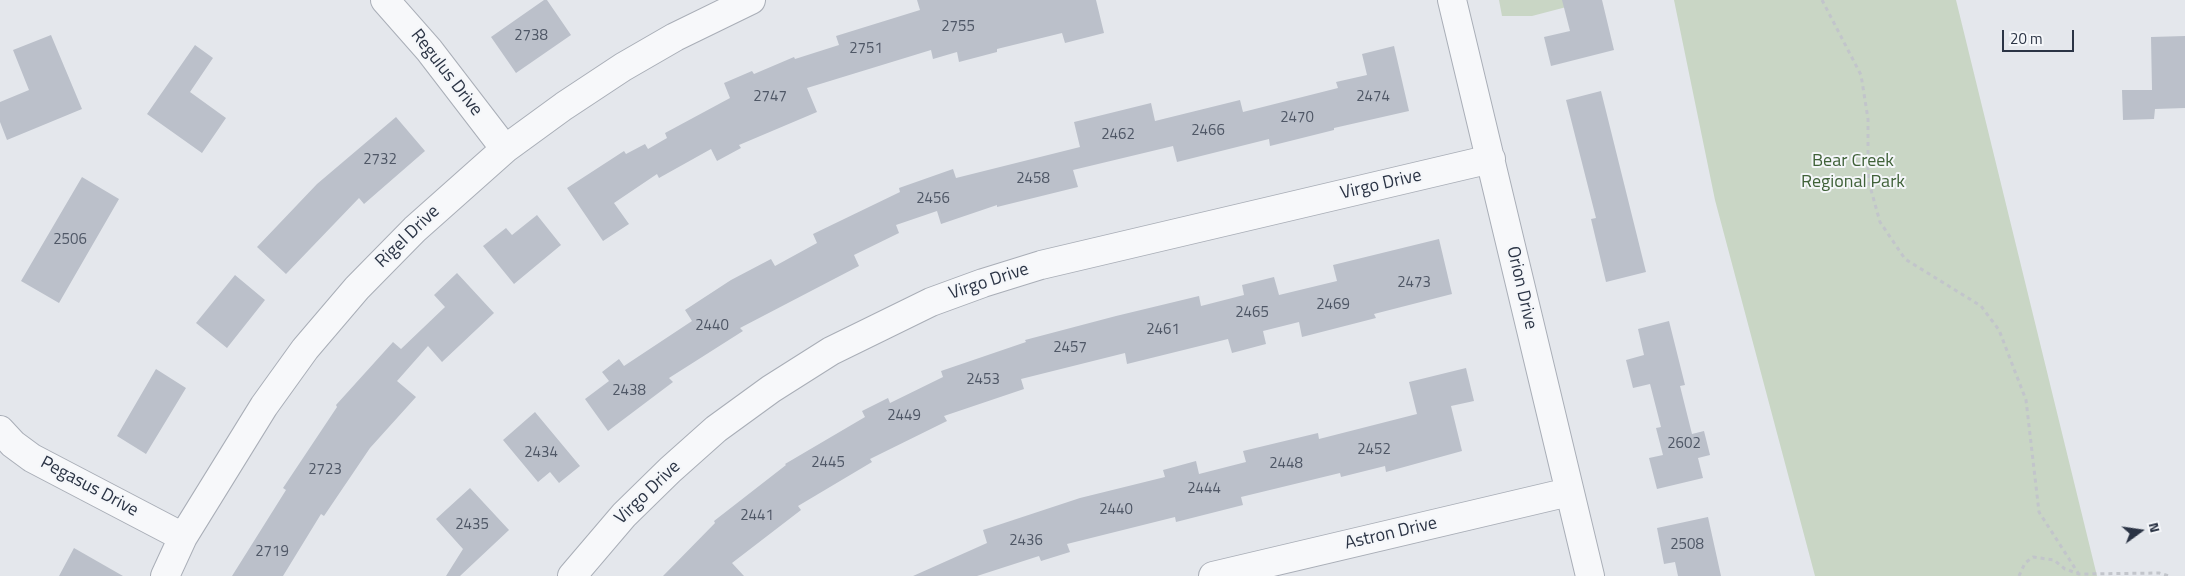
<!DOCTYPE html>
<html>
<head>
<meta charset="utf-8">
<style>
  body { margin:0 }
  #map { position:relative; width:2185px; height:576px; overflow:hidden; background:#e4e7ec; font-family:"Titillium Web",sans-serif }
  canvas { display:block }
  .north { position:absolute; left:2115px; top:506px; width:50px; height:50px; -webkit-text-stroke:4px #f4f6f9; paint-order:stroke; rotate:76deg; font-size:14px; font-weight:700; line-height:20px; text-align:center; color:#2b3445 }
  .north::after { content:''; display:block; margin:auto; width:18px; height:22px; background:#2b3445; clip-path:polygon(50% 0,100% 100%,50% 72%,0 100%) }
  .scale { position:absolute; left:2002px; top:30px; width:72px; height:22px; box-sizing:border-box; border:2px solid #2b3445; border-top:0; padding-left:6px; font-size:15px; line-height:18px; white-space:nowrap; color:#2b3445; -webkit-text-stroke:4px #f4f6f9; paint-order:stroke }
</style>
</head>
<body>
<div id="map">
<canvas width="2185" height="576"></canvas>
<div class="north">N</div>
<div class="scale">20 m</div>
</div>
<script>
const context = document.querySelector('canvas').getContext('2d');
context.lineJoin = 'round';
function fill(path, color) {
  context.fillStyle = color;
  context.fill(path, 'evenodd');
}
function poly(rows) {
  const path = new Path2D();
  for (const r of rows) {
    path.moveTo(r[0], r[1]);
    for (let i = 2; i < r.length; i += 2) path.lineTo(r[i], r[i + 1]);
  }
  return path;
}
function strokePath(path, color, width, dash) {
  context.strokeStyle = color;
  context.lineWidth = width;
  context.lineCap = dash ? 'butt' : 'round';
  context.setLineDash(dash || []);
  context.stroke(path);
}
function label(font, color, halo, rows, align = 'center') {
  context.font = font + ' "Titillium Web",sans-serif';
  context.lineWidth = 4;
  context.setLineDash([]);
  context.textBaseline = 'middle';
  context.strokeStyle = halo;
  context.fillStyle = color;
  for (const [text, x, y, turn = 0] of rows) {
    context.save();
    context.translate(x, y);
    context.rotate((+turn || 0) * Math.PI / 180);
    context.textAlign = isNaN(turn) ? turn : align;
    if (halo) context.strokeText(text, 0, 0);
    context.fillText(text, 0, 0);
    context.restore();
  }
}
const green = poly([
  [1499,0,1593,0,1532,16,1502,16],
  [1674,0,1956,0,2097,576,1815,576,1715,200]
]);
const building = poly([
  [544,0,547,0,571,35,516,73,491,37],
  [917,0,1096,0,1104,33,1065,43,1062,33,997,49,997,52,959,62,957,52,933,59,931,50,807,88,817,112,739,145,741,148,717,161,711,149,659,178,657,174,614,203,629,224,603,241,567,188,624,151,626,154,645,144,648,149,667,138,665,133,730,98,724,83,752,71,754,74,794,57,795,59,839,45,836,36,920,10],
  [1562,0,1602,0,1614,50,1551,66,1544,37,1570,31],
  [51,35,82,109,7,140,0,122,0,102,29,90,13,50],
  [2185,36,2185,108,2155,109,2154,119,2123,120,2122,90,2152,90,2151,37],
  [195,45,213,58,190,92,226,118,202,153,147,114],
  [1394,46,1409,111,1334,128,1334,130,1270,146,1269,139,1177,162,1173,146,1073,170,1078,187,997,207,997,205,941,224,937,211,896,225,899,233,854,255,859,266,740,328,743,331,669,378,673,382,608,431,585,399,609,381,602,372,619,359,624,366,692,321,685,310,731,280,771,259,775,266,817,243,813,234,900,192,899,188,953,169,956,178,1080,147,1074,122,1151,103,1155,121,1240,100,1243,112,1338,88,1336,82,1367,75,1362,54],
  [1601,91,1646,272,1606,282,1591,219,1596,218,1566,100],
  [396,117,425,151,364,204,359,198,286,274,257,247,317,184],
  [82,177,119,199,59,303,21,281],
  [537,215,561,245,514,284,483,246,506,228,512,235],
  [1439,239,1452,294,1374,314,1376,318,1302,337,1299,322,1263,331,1266,344,1232,353,1228,339,1127,364,1125,353,1021,379,1024,389,944,416,947,421,870,459,872,462,798,506,801,510,732,563,744,576,663,576,715,523,714,521,786,465,785,464,865,417,862,411,888,398,890,403,943,377,941,371,1026,342,1025,340,1116,316,1199,296,1201,306,1244,295,1242,285,1274,277,1279,295,1337,281,1333,265],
  [457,273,494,313,442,362,428,346,397,381,416,397,370,448,324,516,321,514,283,576,232,576,286,490,283,488,337,407,336,405,393,342,401,349,445,307,434,295],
  [235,275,265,300,227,348,196,323],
  [1669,321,1685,385,1680,386,1692,434,1704,431,1710,455,1698,458,1703,478,1657,489,1649,458,1663,455,1656,428,1661,427,1650,384,1633,388,1626,360,1644,355,1638,329],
  [1466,368,1474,401,1451,406,1462,451,1386,472,1385,466,1341,477,1340,473,1241,497,1243,505,1176,522,1175,517,1067,544,1070,552,1041,561,1039,556,977,576,913,576,987,543,983,530,1080,498,1165,477,1163,470,1196,461,1199,474,1246,462,1243,451,1318,433,1319,439,1417,414,1409,382],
  [156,369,186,388,146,454,117,436],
  [535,412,580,466,559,483,550,472,538,482,503,440],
  [470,488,509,530,460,576,446,576,463,549,436,519],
  [1708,517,1721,576,1678,576,1675,562,1664,564,1657,528],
  [74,548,123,576,59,576]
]);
const path = poly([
  [1822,0,1861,75,1868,119,1868,179,1880,222,1905,259,1981,306,1999,330,2026,400,2039,512,2080,576],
  [2019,576,2025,563,2033,557,2054,560,2065,569,2079,574,2159,573,2169,576]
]);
const minor = poly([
  [385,0,429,50,505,149],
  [1452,0,1590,576],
  [0,430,13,444,32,458,183,537],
  [165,576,183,537,264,406,305,349,357,288,415,229,505,149,564,106,623,67,675,37,751,0],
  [572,576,624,515,670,470,716,429,771,389,831,351,931,302,983,283,1041,265,1491,159],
  [1213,576,1569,492]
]);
const numberNames = [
  ["2755",958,27],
  ["2738",531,36],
  ["2751",866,49],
  ["2747",770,97],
  ["2474",1373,97],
  ["2470",1297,118],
  ["2466",1208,131],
  ["2462",1118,135],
  ["2732",380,160],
  ["2458",1033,179],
  ["2456",933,199],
  ["2506",70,240],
  ["2473",1414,283],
  ["2469",1333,305],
  ["2465",1252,313],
  ["2440",712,326],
  ["2461",1163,330],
  ["2457",1070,348],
  ["2453",983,380],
  ["2438",629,391],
  ["2449",904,416],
  ["2602",1684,444],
  ["2452",1374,450],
  ["2434",541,453],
  ["2445",828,463],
  ["2448",1286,464],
  ["2723",325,470],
  ["2444",1204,489],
  ["2440",1116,510],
  ["2441",757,516],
  ["2435",472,525],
  ["2436",1026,541],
  ["2508",1687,545],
  ["2719",272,552]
];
const streetNames = [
  ["Regulus Drive",446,73,52],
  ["Virgo Drive",1381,185,-13],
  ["Rigel Drive",408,237,-44],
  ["Virgo Drive",989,282,-18],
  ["Orion Drive",1521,288,77],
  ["Pegasus Drive",89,487,28],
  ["Virgo Drive",648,493,-44],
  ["Astron Drive",1391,534,-13]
];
const parkNames = [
  ["Bear Creek",1853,162],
  ["Regional Park",1853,183]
];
fill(green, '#c9d6c5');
fill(building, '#bbc0ca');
strokePath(minor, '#a9aeb7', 30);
strokePath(path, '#c2c5cb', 3, [4, 4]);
strokePath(minor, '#f7f8fa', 28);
label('15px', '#4f5766', null, numberNames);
label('18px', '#2b3445', '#f4f6f9', streetNames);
label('18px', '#3f6138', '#f4f6f9', parkNames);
</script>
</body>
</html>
